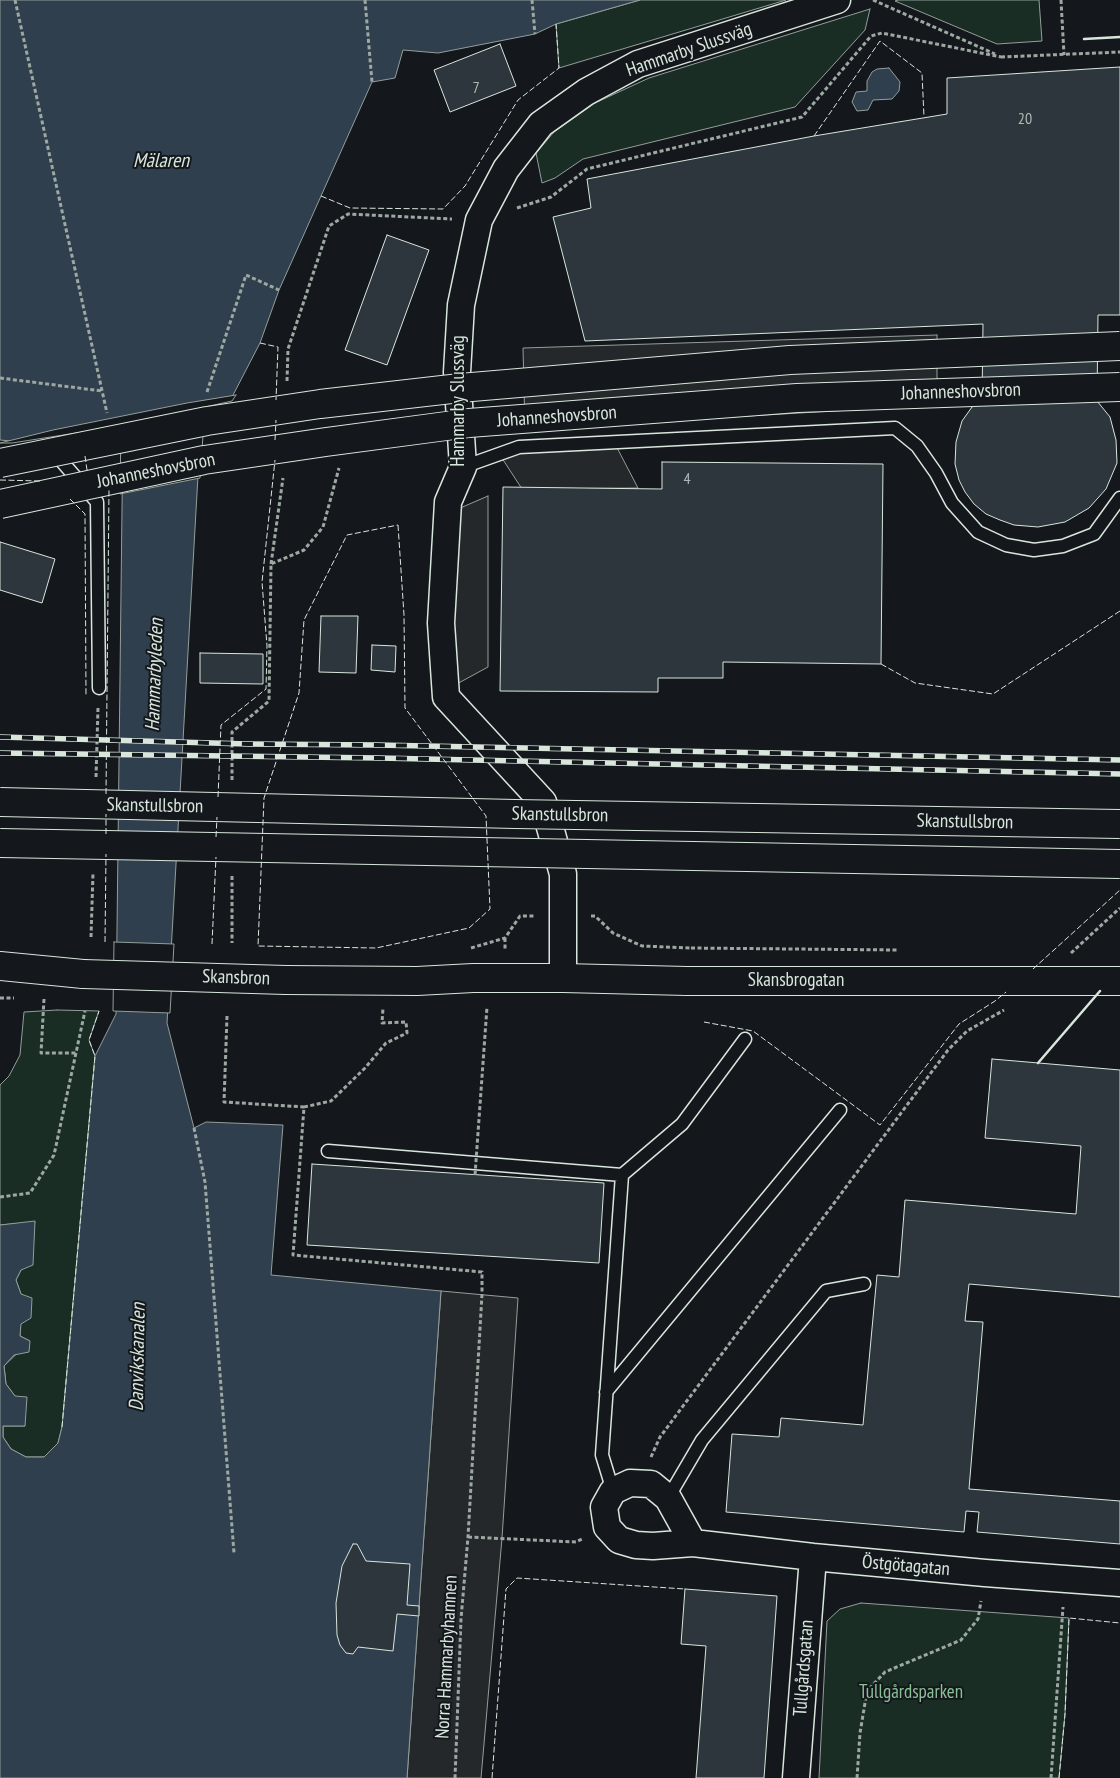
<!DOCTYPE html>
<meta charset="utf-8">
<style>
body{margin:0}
canvas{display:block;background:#14181c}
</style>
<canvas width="1120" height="1778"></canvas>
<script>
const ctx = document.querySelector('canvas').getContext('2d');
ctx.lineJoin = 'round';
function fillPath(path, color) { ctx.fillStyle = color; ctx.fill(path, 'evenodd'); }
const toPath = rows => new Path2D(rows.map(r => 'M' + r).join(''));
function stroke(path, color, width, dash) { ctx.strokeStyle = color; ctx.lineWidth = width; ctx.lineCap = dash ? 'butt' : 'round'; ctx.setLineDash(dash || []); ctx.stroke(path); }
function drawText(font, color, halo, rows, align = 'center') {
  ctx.font = font + ' "PT Sans Narrow",sans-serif'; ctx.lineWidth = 4; ctx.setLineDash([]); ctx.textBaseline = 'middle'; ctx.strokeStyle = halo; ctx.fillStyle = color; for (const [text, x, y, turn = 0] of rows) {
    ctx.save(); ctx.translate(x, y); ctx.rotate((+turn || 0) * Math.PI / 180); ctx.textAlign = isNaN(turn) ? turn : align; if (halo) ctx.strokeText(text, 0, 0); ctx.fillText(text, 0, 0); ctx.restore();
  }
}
const green = toPath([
 [640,0,786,0,559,68,556,24,640,0],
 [898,0,1039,0,1042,41,997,44,895,1,898,0],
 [870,9,865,30,795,107,583,159,555,178,542,183,536,153,554,132,595,103,649,78,870,9],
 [57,1010,99,1011,89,1040,95,1056,62,1427,58,1443,44,1457,26,1457,11,1449,3,1437,3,1426,25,1426,15,1396,6,1384,4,1366,30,1341,20,1336,21,1294,16,1280,21,1270,35,1222,0,1225,0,1085,9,1076,20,1055,24,1012,57,1010],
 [861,1603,1069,1618,1065,1714,1059,1778,819,1778,827,1621,840,1609,861,1603]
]);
fillPath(green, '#1a2d24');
stroke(green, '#939e99', 1);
const parking = toPath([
 [937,335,937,405,525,429,523,348,937,335],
 [613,440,638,488,522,489,498,452,613,440],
 [488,496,488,667,442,692,444,515,488,496],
 [441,1291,518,1298,502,1538,481,1778,407,1778,441,1291]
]);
fillPath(parking, '#24282b');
stroke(parking, '#939e99', 1);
const water = toPath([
 [0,0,640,0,556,24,535,34,438,53,403,50,395,78,372,82,279,290,260,343,231,399,202,405,167,1023,194,1128,206,1122,283,1125,271,1275,441,1291,407,1778,0,1778,0,1225,35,1221,33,1265,21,1270,16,1280,21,1294,32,1298,31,1318,21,1324,20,1336,30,1341,29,1352,14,1355,4,1366,6,1384,15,1396,27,1397,25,1426,3,1426,3,1437,11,1449,26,1457,44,1457,58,1443,62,1427,95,1056,116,1014,123,424,11,441,0,440,0,0],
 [889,68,900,82,899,91,892,99,873,100,868,110,857,111,852,102,856,92,867,91,867,81,872,72,877,69,889,68]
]);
fillPath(water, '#2f3f4d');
stroke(water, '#939e99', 1);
const pier = toPath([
 [236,395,232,401,205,407,200,478,120,494,121,426,12,443,0,443,53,430,187,403,236,395],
 [114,942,174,944,170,1013,113,1011,114,942]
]);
fillPath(pier, '#14181c');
stroke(pier, '#939e99', 1);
const building = toPath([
 [500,44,516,86,450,112,434,70,500,44],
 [1120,67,1120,315,1098,315,1097,401,1110,417,1116,440,1117,463,1106,489,1089,508,1065,522,1038,527,1014,525,1000,520,986,514,974,504,965,492,959,480,955,464,956,442,962,421,972,407,982,400,983,324,585,341,553,217,591,208,587,179,814,136,947,114,947,78,1120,67],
 [387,235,429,250,387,365,345,350,387,235],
 [662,462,883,464,881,664,723,662,723,678,658,678,658,692,500,691,503,487,662,489,662,462],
 [0,542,55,559,42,603,0,590,0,542],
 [321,616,358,616,356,673,319,672,321,616],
 [372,645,396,646,395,672,371,670,372,645],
 [200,653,263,654,263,684,200,683,200,653],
 [992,1059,1120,1070,1120,1297,969,1284,965,1321,983,1322,969,1489,1120,1501,1120,1544,977,1532,979,1512,966,1511,964,1532,726,1512,732,1434,779,1437,781,1418,863,1425,877,1275,899,1277,905,1200,1076,1214,1081,1146,985,1138,992,1059],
 [312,1164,604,1183,599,1263,307,1245,312,1164],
 [353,1544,357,1544,366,1561,410,1564,407,1605,419,1606,419,1616,397,1614,393,1651,358,1647,353,1654,346,1653,340,1645,337,1635,336,1603,342,1566,353,1544],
 [685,1589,777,1596,764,1778,696,1778,706,1646,681,1644,685,1589]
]);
fillPath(building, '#2c363c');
stroke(building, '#d8e6dc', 1);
const service = toPath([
 [50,457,58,457,97,502,99,688],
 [463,467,519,447,895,428,917,446,936,473,952,503,978,532,1006,545,1034,550,1063,546,1094,534,1120,498],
 [328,1151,622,1175,602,1455,613,1491],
 [622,1175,682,1124,745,1039],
 [606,1392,840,1110],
 [668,1498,702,1440,826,1291,864,1284]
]);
const minor = toPath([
 [563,978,563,874,543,802,446,697,441,623,448,502,463,467,457,372,461,305,479,220,506,169,541,124,586,92,638,64,837,0],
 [693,1543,668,1498,651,1484,630,1483,613,1491,604,1507,607,1527,619,1540,636,1545,653,1546,693,1543,813,1557,985,1573,1120,1583],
 [796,1778,813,1557]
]);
const tertiary = toPath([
 [0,966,83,974],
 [286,980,417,981,473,978,563,978,687,981]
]);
stroke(service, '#d8e6dc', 15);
stroke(minor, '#d8e6dc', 29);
stroke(tertiary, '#d8e6dc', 30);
stroke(toPath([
 [15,0,107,413],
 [365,0,372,82],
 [532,0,535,34],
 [873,0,995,54],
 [1061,0,1064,55],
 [1001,57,1120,52],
 [517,208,551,197,587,169,802,117,871,36,882,33,1001,57],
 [0,378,102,391],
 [287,381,288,349,329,226,348,214,452,219],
 [207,392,246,275,279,290],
 [271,564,283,478],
 [96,777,98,708],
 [232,780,232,732,269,701,271,564,304,550,323,527,339,468],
 [232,876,232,943],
 [591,916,595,916,613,933,642,946,691,948],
 [91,937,93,873],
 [505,938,505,951],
 [471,948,505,938,520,916,535,916],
 [1071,953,1120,908],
 [0,998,14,998],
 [44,999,41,1053,76,1053],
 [227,1016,224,1102,304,1107,293,1255,482,1272,482,1294,468,1537,461,1619,455,1778],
 [304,1107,331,1101,365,1068,386,1043,407,1033,406,1022,382,1023,383,1008],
 [194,1128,205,1182,234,1553],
 [0,1197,30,1193,54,1155,85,1011],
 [651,1457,660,1437,948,1050,967,1031,1004,1010],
 [468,1537,576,1542,584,1538],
 [857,1778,860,1733,867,1691,885,1672,961,1640,978,1619,981,1601],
 [1051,1778,1063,1607]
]), '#9da8a2', 3, [4, 2.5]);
stroke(service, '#14181c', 12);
stroke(minor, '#14181c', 26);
stroke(tertiary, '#14181c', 28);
const rail = toPath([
 [0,737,248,744,377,745,1120,760],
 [0,753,379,758,1120,774]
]);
stroke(rail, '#d8e6dc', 5.5);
stroke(rail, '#14181c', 4, [11]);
const tertiaryBridge = toPath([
 [83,974,286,980],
 [687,981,1120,981]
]);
const secondaryBridge = toPath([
 [0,802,515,814,1120,824],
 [0,843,1120,864]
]);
const trunkBridge = toPath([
 [0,463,207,421,320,404,460,388,790,360,1120,346],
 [0,504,204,460,326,442,469,423,797,398,1120,387]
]);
stroke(tertiaryBridge, '#d8e6dc', 30, []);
stroke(secondaryBridge, '#d8e6dc', 30, []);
stroke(trunkBridge, '#d8e6dc', 30, []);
stroke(toPath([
 [691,948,898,950],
 [475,1175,487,1007]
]), '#9da8a2', 3, [4, 2.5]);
stroke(tertiaryBridge, '#14181c', 28);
stroke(secondaryBridge, '#14181c', 28);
stroke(trunkBridge, '#14181c', 28);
stroke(toPath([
 [814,136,880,41,922,73,924,117],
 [321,196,350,208,443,209,465,186,518,100,559,68,556,24],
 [260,343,278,347,276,400],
 [275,440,276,420],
 [85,456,87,470,89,471],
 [0,480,40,481],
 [70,499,85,514,86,695],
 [398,525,404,615,405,708,486,816,490,909,469,928,376,948,258,946,264,798,299,693,304,620,347,535,398,525],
 [881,664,915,683,993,694,1120,611],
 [106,794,109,489],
 [218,797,221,725,266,689,267,646,262,582,275,460],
 [106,834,106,814],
 [216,837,217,817],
 [105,942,106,854],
 [212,944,216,857],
 [1033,969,1120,890],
 [704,1022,753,1031,880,1125,959,1024,995,1001,1006,992],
 [62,1427,95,1056,89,1040,99,1011],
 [492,1778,506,1589,517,1578,685,1589],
 [1059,1778,1065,1714,1069,1618,1120,1623]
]), '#d8e6dc', 1, [6, 2.5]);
stroke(toPath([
 [1084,39,1120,37],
 [1038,1063,1100,991]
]), '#d8e6dc', 2.5);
drawText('16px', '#adbab4', null, [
 ["7",476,88],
 ["20",1025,119],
 ["4",687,479]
]);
drawText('19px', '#d8e6dc', '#14181c', [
 ["Hammarby Slussväg",689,50,-19],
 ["Johanneshovsbron",961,392,-2],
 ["Hammarby Slussväg",459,401,-90],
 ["Johanneshovsbron",557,417,-4],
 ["Johanneshovsbron",156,471,-11],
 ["Skanstullsbron",155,806,1],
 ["Skanstullsbron",560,815,1],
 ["Skanstullsbron",965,822,1],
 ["Skansbron",236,978,2],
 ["Skansbrogatan",796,981],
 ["Östgötagatan",906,1566,5],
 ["Norra Hammarbyhamnen",447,1657,-87],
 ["Tullgårdsgatan",804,1668,-86]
]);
drawText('19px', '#8ac095', '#14181c', [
 ["Tullgårdsparken",911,1693]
]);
drawText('italic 20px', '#d8e6dc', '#14181c', [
 ["Mälaren",161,161],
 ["Hammarbyleden",155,675,-88],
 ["Danvikskanalen",138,1357,-89]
]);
</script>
